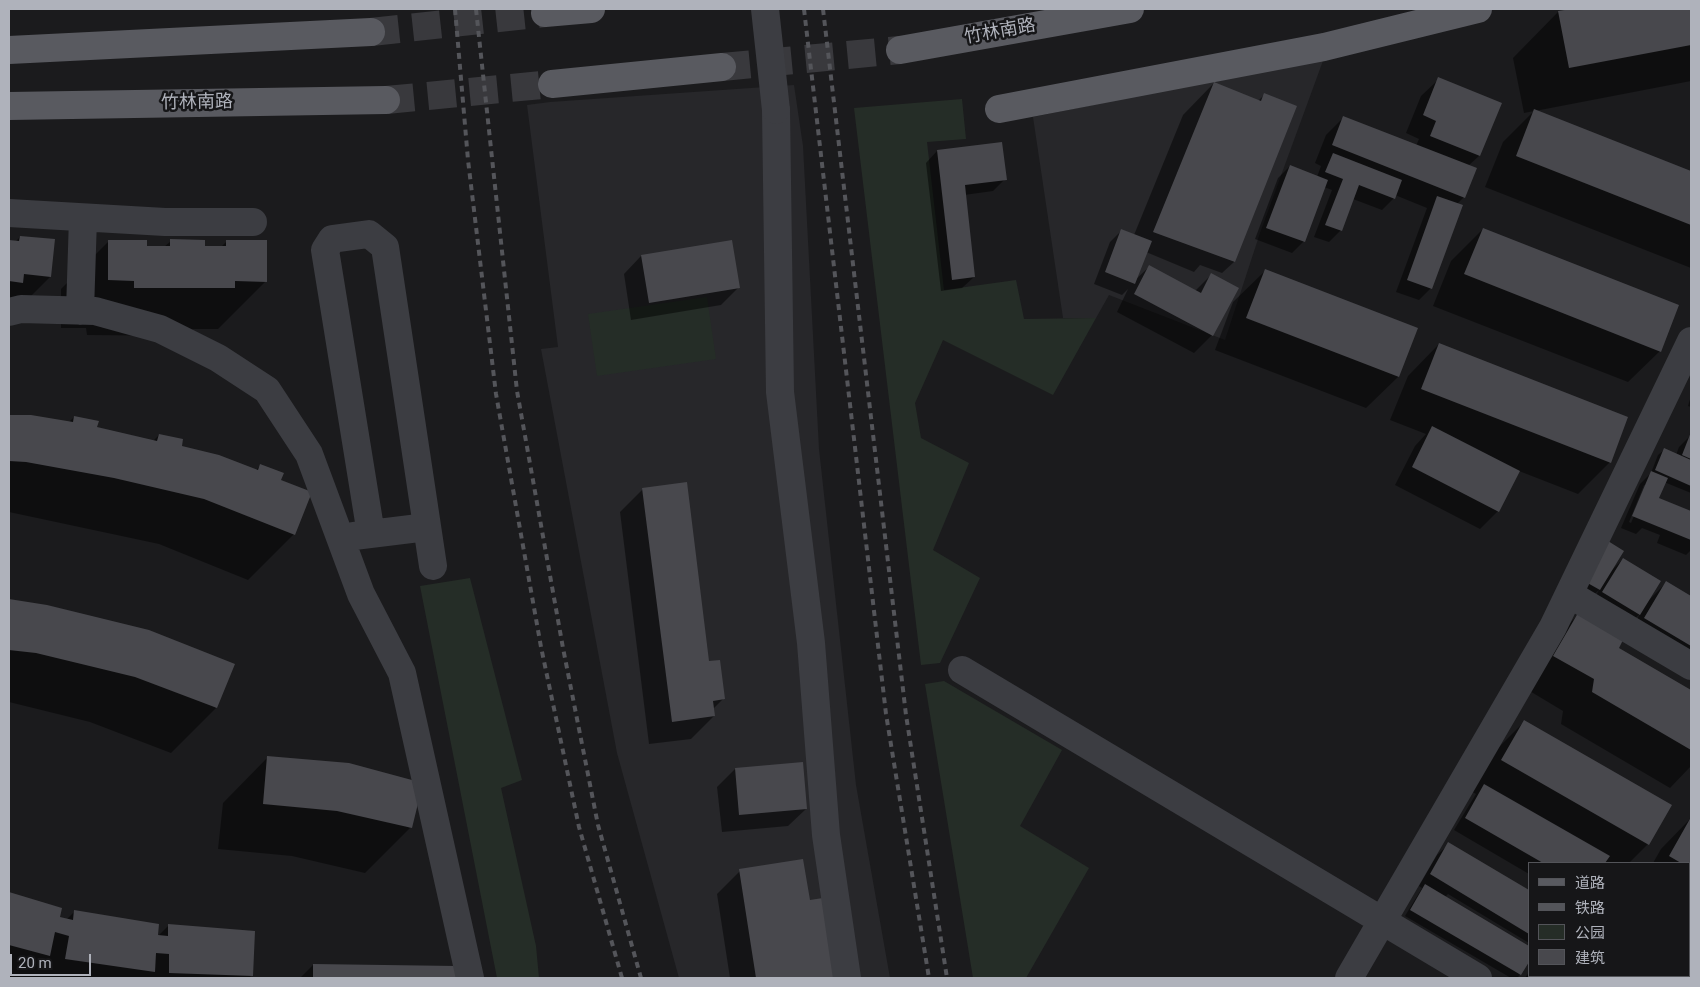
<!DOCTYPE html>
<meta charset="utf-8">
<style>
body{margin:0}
#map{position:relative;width:1700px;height:987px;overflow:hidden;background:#1b1b1d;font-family:Roboto,"Noto Sans SC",sans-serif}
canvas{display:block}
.frame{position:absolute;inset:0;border:10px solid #afb2bb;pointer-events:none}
.legend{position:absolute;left:1528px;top:862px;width:162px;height:115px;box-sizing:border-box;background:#161618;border:1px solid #535459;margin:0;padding:6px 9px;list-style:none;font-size:15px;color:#afb2bb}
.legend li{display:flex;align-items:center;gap:10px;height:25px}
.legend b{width:25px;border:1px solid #535459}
.scale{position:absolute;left:10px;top:954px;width:81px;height:22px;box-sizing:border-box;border:2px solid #afb2bb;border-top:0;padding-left:6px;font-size:15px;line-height:18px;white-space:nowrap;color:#afb2bb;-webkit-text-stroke:4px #161618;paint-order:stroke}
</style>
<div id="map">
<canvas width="1700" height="987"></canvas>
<div class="frame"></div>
<ul class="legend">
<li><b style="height:6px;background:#595a60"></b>道路</li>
<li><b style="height:6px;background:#54555a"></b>铁路</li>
<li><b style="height:14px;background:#252d27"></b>公园</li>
<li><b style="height:14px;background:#48484d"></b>建筑</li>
</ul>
<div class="scale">20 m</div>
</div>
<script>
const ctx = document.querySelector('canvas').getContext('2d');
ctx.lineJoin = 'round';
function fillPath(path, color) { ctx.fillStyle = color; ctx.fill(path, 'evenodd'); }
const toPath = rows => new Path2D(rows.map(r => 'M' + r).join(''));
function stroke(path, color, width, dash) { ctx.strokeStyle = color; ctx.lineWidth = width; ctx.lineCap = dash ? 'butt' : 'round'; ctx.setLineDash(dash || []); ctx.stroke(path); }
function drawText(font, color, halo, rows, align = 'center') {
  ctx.font = font + ' Roboto,"Noto Sans SC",sans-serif'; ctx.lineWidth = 5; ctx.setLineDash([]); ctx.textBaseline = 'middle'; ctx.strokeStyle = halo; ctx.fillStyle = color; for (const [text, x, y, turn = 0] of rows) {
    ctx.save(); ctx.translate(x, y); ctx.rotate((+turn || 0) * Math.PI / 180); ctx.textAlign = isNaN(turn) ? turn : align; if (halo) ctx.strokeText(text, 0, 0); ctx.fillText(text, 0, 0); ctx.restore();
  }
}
fillPath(toPath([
 [1324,58,1260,233,1225,340,1109,295,1096,318,1063,318,1033,117],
 [794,85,803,146,819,449,856,785,890,978,679,978,617,753,541,349,558,347,527,105,550,102]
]), '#27272a');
fillPath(toPath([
 [962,99,966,139,927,142,944,290,1016,280,1024,319,1096,318,1053,395,943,340,915,403,921,438,969,463,933,550,980,578,940,663,921,665,854,108],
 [707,297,716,359,597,376,588,314],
 [470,578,522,780,501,788,536,946,539,978,497,978,420,586],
 [944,681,1062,750,1020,826,1089,868,1026,978,973,978,925,684]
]), '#252d27');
fillPath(toPath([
 [1577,9,1691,9,1691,81,1535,111,1691,172,1691,268,1485,187,1503,142,1534,111,1524,113,1513,58,1558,12],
 [1439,79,1479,156,1468,166,1464,197,1457,204,1431,288,1419,300,1396,292,1427,208,1395,195,1394,198,1382,210,1353,199,1341,230,1329,242,1314,237,1332,190,1324,187,1303,242,1292,253,1255,239,1278,178,1290,166,1317,177,1321,166,1315,163,1326,135,1344,117,1416,146,1419,139,1406,133,1421,96],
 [1214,83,1258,101,1264,95,1234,262,1222,273,1200,265,1194,272,1146,252,1135,280,1149,267,1195,291,1211,275,1212,335,1194,353,1117,312,1128,289,1122,295,1094,284,1110,242,1122,230,1134,235,1183,115],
 [937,151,1005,179,993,191,964,195,974,277,962,288,941,291,926,163],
 [1483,229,1660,351,1628,382,1433,306,1451,261],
 [20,237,50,277,9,318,9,242,15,242],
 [109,241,146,247,164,247,171,241,204,248,220,248,227,241,266,281,218,329,193,329,186,336,87,335,86,328,61,328,61,289],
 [641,256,738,288,721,305,631,320,624,274],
 [1265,271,1416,329,1398,377,1366,408,1215,350,1233,302],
 [1439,344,1610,462,1578,494,1519,471,1498,511,1480,529,1395,485,1415,446,1426,434,1390,420,1408,376],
 [1691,396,1691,407,1688,406],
 [9,416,31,416,68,423,74,417,96,428,153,441,159,435,180,447,255,471,261,465,280,480,310,493,294,534,248,580,159,544,9,512],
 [1691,435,1691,493,1664,482,1658,498,1691,512,1691,550,1686,555,1657,543,1660,535,1642,528,1636,534,1621,528,1640,484,1651,473,1658,455,1664,450,1676,455,1679,447],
 [1644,485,1647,485,1631,523,1629,522],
 [643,489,708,663,723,699,713,709,714,716,691,739,649,744,620,512],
 [1623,559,1648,601,1666,583,1691,598,1691,674,1627,636,1640,614,1627,626,1591,604,1599,590,1587,601,1573,593,1612,570],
 [9,600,47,606,216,708,171,753,90,722,9,702],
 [1578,615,1617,648,1691,691,1691,766,1670,788,1561,724,1563,711,1523,687,1547,646],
 [1525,721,1648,844,1629,863,1529,863,1529,874,1454,830,1476,794,1471,791,1493,753],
 [268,757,410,828,365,873,292,856,218,849,223,803],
 [735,769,806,809,788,826,722,832,717,787],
 [1691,818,1691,959,1689,961,1689,863,1653,863,1661,849],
 [1449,844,1529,891,1529,943,1448,894,1445,897,1520,975,1517,978,1511,978,1405,916,1422,888,1419,886,1437,855],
 [740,871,809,901,834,978,730,978,717,894],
 [9,894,61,908,59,918,66,920,75,911,158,936,169,925,252,975,249,978,9,978],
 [313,965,455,967,455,978,300,978],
 [1529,972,1529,976,1566,976,1571,978,1525,978],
 [1596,976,1670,976,1675,978,1600,978]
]), '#0007');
fillPath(toPath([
 [1571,9,1691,9,1691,45,1569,68,1558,11],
 [1438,77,1502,103,1480,156,1430,136,1436,121,1423,115],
 [1214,82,1261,101,1264,93,1297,106,1235,262,1153,232],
 [1534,109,1691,171,1691,225,1516,156],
 [1343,116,1477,168,1465,198,1332,145],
 [1002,142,1007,180,965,185,975,277,952,280,937,150],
 [1333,153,1402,180,1395,199,1359,185,1342,231,1325,225,1343,179,1325,172],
 [1290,165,1328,180,1305,242,1266,228],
 [1437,196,1463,205,1432,289,1407,280],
 [1483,228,1679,305,1661,352,1464,274],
 [1121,229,1152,241,1135,284,1105,272],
 [20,236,55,239,51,277,24,274,23,283,9,281,9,240,19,241],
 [170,239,205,240,205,246,226,246,226,240,267,240,267,282,235,281,235,288,134,288,134,281,108,280,108,240,147,240,147,246,170,246],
 [732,240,740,288,649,303,641,255],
 [1149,265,1201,293,1211,273,1239,288,1213,336,1134,294],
 [1265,269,1418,328,1399,377,1246,318],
 [1439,343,1628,417,1611,463,1421,389],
 [9,415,31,415,73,422,74,416,99,421,97,427,157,441,159,434,183,439,182,446,219,455,258,470,260,464,284,473,281,480,312,492,295,535,204,499,114,478,26,462,9,461],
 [1432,426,1520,471,1499,512,1412,467],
 [1691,432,1691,459,1682,455],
 [1664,448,1691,460,1691,486,1655,470],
 [1651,471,1668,478,1659,498,1691,511,1691,540,1632,516],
 [687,482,709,661,720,660,725,699,713,701,715,716,672,722,642,488],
 [1608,541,1624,551,1600,590,1584,581],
 [1623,558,1661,581,1640,615,1602,592],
 [1666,581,1691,596,1691,646,1644,618],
 [9,599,47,605,149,630,235,664,217,708,135,677,36,653,9,650],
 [1578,613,1623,640,1619,648,1691,690,1691,750,1592,692,1594,679,1553,656],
 [1524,720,1672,805,1649,845,1501,760],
 [267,756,349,763,423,783,412,828,337,811,263,804],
 [803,762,807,809,739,815,735,768],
 [1484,784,1610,856,1605,863,1543,863,1465,818],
 [1691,817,1691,869,1689,868,1689,863,1681,863,1669,856],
 [1448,842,1529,890,1529,934,1430,874],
 [803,859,810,900,823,898,835,978,756,978,739,869],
 [1425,884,1529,946,1529,962,1521,975,1410,910],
 [9,892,62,908,60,917,73,920,74,910,159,924,158,935,168,936,168,924,255,931,253,976,169,973,169,954,156,953,155,972,65,959,69,936,55,932,50,956,9,945],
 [1689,903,1691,905,1691,946,1689,945],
 [313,964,457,966,457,978,313,978],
 [1530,976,1569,976,1573,978,1528,978],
 [1611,976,1673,976,1677,978,1615,978]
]), '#48484d');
stroke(toPath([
 [371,32,545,13],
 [722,67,900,50],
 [386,100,552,84]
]), '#39393d', 28, [28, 14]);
stroke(toPath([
 [776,110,780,392,811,643,826,835,847,978],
 [9,213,165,222,253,222],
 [80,311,83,218],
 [9,312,21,309,95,311,160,329,218,358,267,390,309,454,361,594,402,673,470,978],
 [371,534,325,250,332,239,369,234,385,247,433,566],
 [354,536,427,527],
 [1569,594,1691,666],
 [962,670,1478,978],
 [1349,978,1553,627,1691,341]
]), '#3c3d42', 28);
stroke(toPath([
 [545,13,591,9],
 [9,50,371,32],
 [900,50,1130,9],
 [552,84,722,67],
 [9,106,386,100],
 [999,109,1324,47,1478,9]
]), '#595a60', 28);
stroke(toPath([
 [455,9,468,160,496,394,541,647,579,827,622,978],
 [476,9,517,391,563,648,598,825,641,978],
 [804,9,886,714,929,978],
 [823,9,906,715,947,978]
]), '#54555a', 4, [6, 5]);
stroke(toPath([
 [765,9,776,110]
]), '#3c3d42', 28);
drawText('18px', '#afb2bb', '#161618', [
 ["竹林南路",1000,32,-10],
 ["竹林南路",197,103,-1]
]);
</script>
